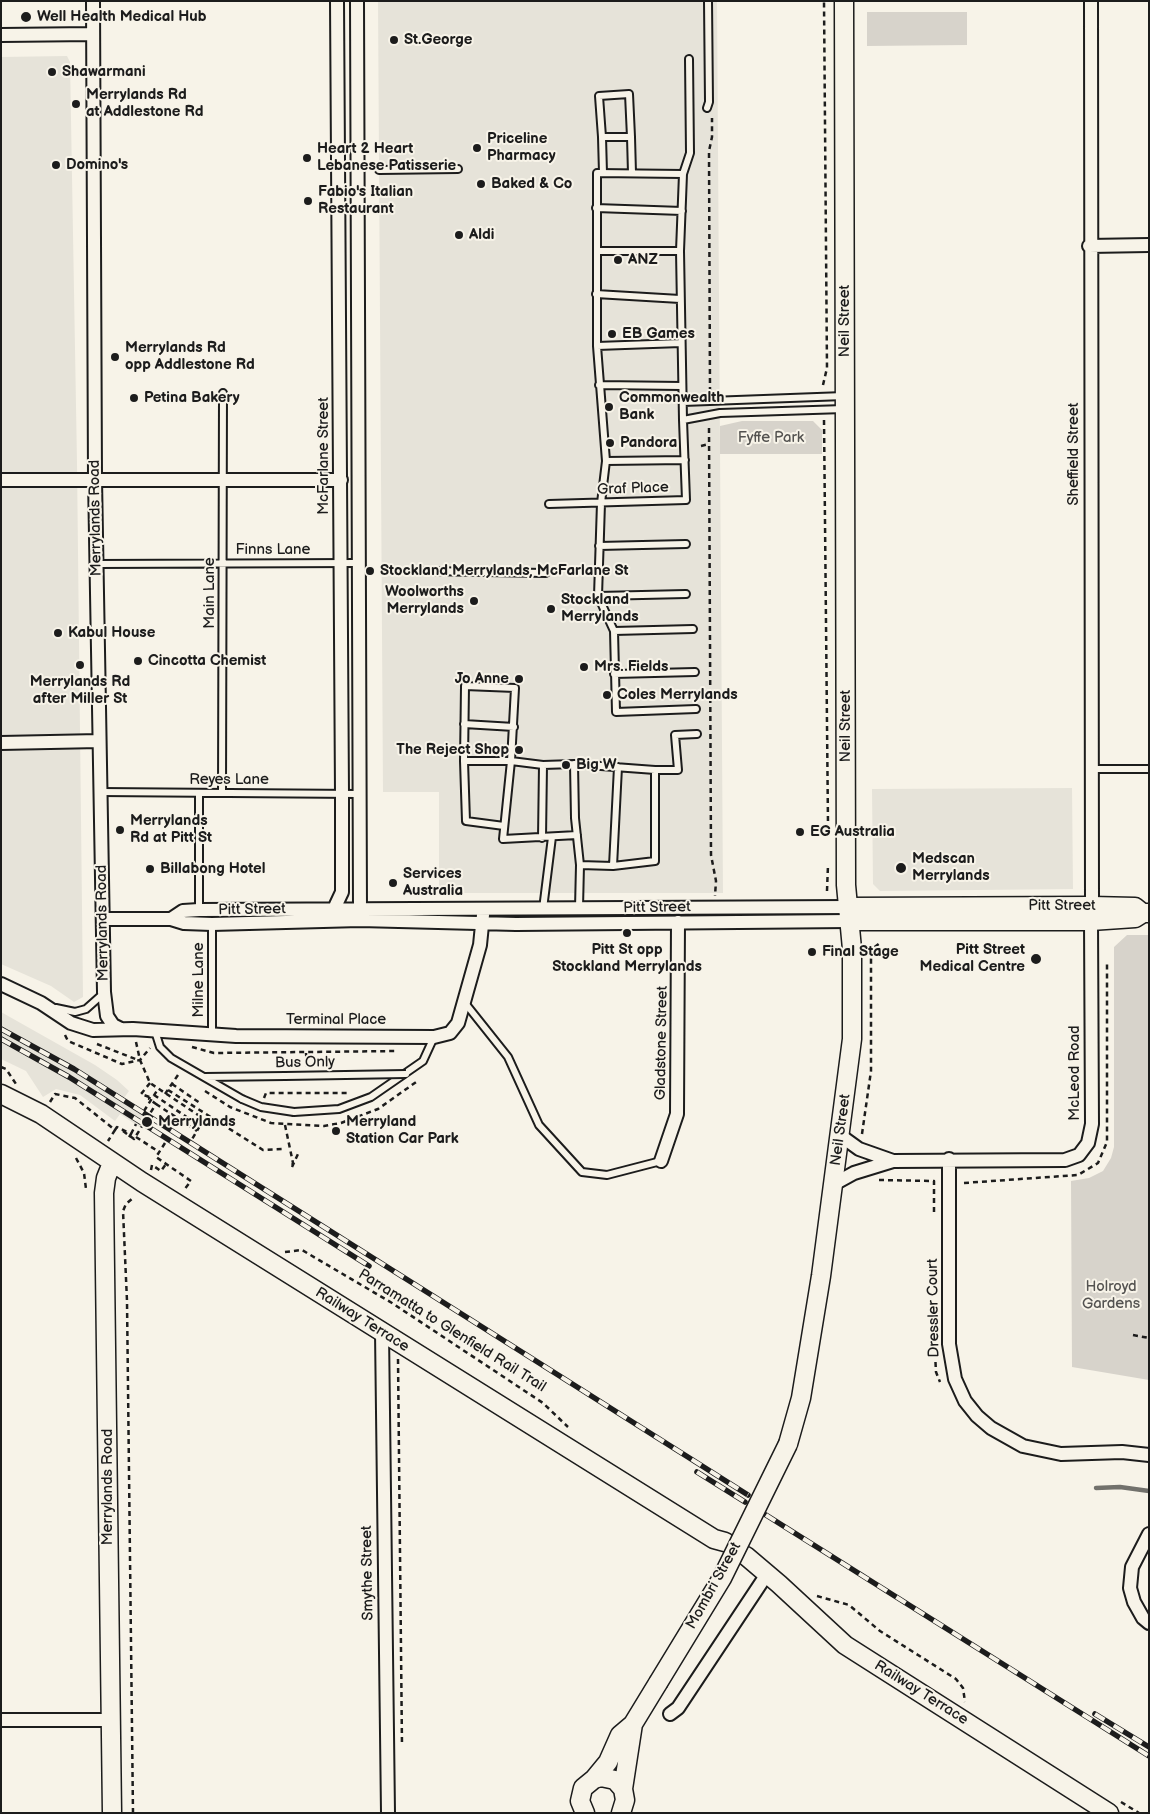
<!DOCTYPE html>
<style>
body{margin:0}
#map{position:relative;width:1150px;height:1814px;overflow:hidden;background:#f7f3e8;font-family:"Balsamiq Sans",sans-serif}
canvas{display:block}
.frame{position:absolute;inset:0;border:2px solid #1c1c1c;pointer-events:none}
</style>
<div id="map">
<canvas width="1150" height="1814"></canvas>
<div class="frame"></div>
</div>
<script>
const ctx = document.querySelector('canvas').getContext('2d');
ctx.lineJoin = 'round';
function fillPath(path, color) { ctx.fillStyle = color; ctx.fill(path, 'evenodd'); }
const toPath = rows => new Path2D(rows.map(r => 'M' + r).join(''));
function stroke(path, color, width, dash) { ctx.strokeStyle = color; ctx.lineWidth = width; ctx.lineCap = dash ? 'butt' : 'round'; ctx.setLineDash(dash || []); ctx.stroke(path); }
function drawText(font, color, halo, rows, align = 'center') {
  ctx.font = font + ' "Balsamiq Sans",sans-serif'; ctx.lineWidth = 4; ctx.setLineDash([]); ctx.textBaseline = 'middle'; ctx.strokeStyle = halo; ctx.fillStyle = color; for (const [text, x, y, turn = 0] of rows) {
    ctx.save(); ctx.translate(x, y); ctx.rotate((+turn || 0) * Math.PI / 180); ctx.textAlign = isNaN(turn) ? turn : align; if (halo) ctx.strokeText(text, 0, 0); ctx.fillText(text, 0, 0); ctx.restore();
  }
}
fillPath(toPath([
 [378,1,717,1,723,893,439,893,439,792,383,792],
 [67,56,70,62,77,463,83,997,74,1002,51,986,1,964,1,57],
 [1072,788,1073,889,880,891,873,884,872,789],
 [1,1012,95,1065,117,1080,129,1091,124,1098,150,1114,141,1128,120,1114,115,1121,80,1095,56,1089,43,1097,26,1071,1,1059]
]), '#e6e3d9');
fillPath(toPath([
 [867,12,967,12,967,45,867,46],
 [742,421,813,421,822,430,822,454,720,454,720,426],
 [1127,935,1149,935,1149,1380,1072,1367,1071,1181,1089,1178,1103,1171,1111,1158,1114,1147,1114,947]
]), '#d7d3cb');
stroke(toPath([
 [1096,1488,1120,1487,1149,1491]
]), '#72716c', 4.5);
const lane = toPath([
 [707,108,709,102,708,1],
 [602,137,603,173],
 [631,137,602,137,599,96,629,94,631,137,632,173],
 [379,170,458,169],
 [683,174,690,153,689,59],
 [596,208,682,211],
 [598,251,680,251],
 [596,294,680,299],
 [597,346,681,343],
 [599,385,682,386],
 [683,402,844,396],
 [683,420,680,251,683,174,597,173,597,346,606,461,601,503,598,596,614,631,616,712,696,709],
 [606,461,685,460],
 [549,504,686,500,683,420,720,413,844,409],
 [599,546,686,544],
 [97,564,358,563],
 [425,571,546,573],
 [598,596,686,594],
 [614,631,693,629],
 [614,674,695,672],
 [465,686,515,688,511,761,464,761,465,686],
 [464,724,514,727],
 [464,761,466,821,504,826],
 [574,764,655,770],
 [1091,769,1149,769],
 [100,792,358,794],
 [222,793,223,393],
 [577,835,503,839,511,761,543,765,574,764,575,818,580,865,613,866,655,861,655,770,678,770,675,735,697,734],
 [542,838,543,765],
 [613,866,618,767],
 [579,908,580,865],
 [543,909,552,837],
 [199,910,199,793],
 [465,1003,508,1057,539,1125,582,1172,607,1175,661,1161],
 [56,1008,75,1012,86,1009,104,993],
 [155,1031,160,1047,171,1058,242,1099],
 [212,1035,212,924],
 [205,1077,285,1076],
 [294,1112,339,1109,371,1097,423,1061,434,1037]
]);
const street = toPath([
 [93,1,95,479,104,992,107,1016,113,1025,121,1029],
 [357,1,360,908],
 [1091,1,1092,906],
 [1,35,93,34],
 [1089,246,1149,245],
 [1,480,341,480],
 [1,743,99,741],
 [334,909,342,892,342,794,337,1],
 [104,919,171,919,184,923,212,924,360,920,516,924,850,921],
 [171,919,183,911,199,910,849,907],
 [1,984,41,1003,71,1023,93,1030,133,1029,236,1036,434,1037,450,1033,458,1023,480,945,483,915],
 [841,1136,859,1149,893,1161],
 [949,1159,949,1344,955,1379,965,1401,977,1416,991,1428,1023,1446,1061,1454,1122,1452,1149,1455],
 [661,1161,677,1114,678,922],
 [834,1184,854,1173,893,1161,1065,1160,1079,1155,1088,1143,1092,1124,1091,921],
 [382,1332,388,1813],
 [1149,1534,1132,1567,1130,1588,1134,1602,1143,1618,1149,1623],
 [670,1714,678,1708,767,1574],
 [1,1720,110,1720]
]);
const secondary = toPath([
 [849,907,1092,906,1135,907,1140,911],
 [850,921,1091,921,1135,918,1143,913,1149,913],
 [1,1094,41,1114,142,1182,714,1539,725,1542],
 [788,1444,801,1398,821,1276,852,1039,852,949,846,885,844,1],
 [746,1556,779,1584,845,1645,1109,1813],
 [594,1779,608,1762,620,1735,633,1724,658,1683],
 [623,1789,633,1724],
 [112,1813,104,1193,106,1178,112,1163],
 [585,1813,580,1801,583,1788,594,1779,601,1777,615,1780,623,1789,625,1800,621,1813]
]);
stroke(lane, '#1c1c1c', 10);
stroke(street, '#1c1c1c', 16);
stroke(secondary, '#1c1c1c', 21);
stroke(toPath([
 [823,385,827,368,824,1],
 [710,392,709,151,712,137,712,118],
 [824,420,828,825],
 [709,428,711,855,716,881,715,896],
 [701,446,709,444],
 [827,891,828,865],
 [65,1035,68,1041,122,1064,140,1060,150,1048],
 [136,1042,140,1060,150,1083,204,1119,191,1141],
 [97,1044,138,1060],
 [192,1047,214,1053,398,1051],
 [306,1053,307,1067],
 [1,1067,6,1069,16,1084],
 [150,1083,141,1094,152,1098],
 [172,1084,200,1103],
 [168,1090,263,1150,282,1149],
 [205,1091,230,1107,271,1123,324,1126,341,1123,378,1109,419,1080],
 [165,1094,178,1075],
 [154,1095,200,1126],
 [264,1098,266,1093,350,1093],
 [50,1102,55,1094,75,1098,115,1130,108,1141],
 [156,1104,197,1131],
 [144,1111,158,1089],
 [285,1125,293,1163,291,1168],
 [115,1130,117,1127,131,1134,128,1139],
 [131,1134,136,1124],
 [862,1134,871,1071,871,959,872,949,880,943],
 [136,1137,159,1152],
 [165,1143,156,1157,191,1181,184,1190],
 [76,1158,84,1173,86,1189],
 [292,1167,298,1154],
 [151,1170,152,1165,161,1171,166,1164],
 [879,1180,934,1181,934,1213],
 [964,1183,1078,1175,1098,1163,1107,1142,1107,964],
 [285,1252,302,1250,392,1303,543,1403,568,1427],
 [1133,1335,1149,1338],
 [935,1353,936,1372,940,1382],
 [398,1359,402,1746],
 [817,1596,849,1605,880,1631,956,1679,963,1688,965,1702],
 [1121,1802,1139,1813],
 [133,1813,127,1301,123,1211,126,1204,133,1198]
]), '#1c1c1c', 2.5, [5, 4]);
stroke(lane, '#f7f3e8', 6);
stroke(street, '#f7f3e8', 12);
stroke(secondary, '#f7f3e8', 18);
const rail = toPath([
 [1,1029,74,1069,748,1495],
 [1,1039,69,1077,369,1266],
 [697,1472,745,1502],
 [766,1515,1149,1756],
 [1095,1714,1149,1747]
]);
stroke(rail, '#1c1c1c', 5.5);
stroke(rail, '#f7f3e8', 4, [11]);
const laneBridge = toPath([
 [285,1076,406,1074],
 [242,1099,261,1107,294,1112]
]);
const secondaryBridge = toPath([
 [658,1683,722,1578,788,1444]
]);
stroke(laneBridge, '#1c1c1c', 10, []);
stroke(secondaryBridge, '#1c1c1c', 21, []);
stroke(toPath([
 [123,1131,134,1139,156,1104,149,1099,150,1097]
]), '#1c1c1c', 2.5, [5, 4]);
stroke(laneBridge, '#f7f3e8', 6);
stroke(secondaryBridge, '#f7f3e8', 18);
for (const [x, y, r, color] of [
 [26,17,6,"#1c1c1c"],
 [394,40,5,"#1c1c1c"],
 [52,72,5,"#1c1c1c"],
 [76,104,5,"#1c1c1c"],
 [477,148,5,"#1c1c1c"],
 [307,158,5,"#1c1c1c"],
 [56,165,5,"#1c1c1c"],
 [481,184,5,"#1c1c1c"],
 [308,201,5,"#1c1c1c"],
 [459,235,5,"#1c1c1c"],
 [618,260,5,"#1c1c1c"],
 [612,334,5,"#1c1c1c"],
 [115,357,5,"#1c1c1c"],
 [134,398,5,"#1c1c1c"],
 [609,407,5,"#1c1c1c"],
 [610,443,5,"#1c1c1c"],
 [370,571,5,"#1c1c1c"],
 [474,601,5,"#1c1c1c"],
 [551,609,5,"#1c1c1c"],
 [58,633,5,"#1c1c1c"],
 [138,661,5,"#1c1c1c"],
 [80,665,5,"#1c1c1c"],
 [584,667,5,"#1c1c1c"],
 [519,679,5,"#1c1c1c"],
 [607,695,5,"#1c1c1c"],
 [519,750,5,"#1c1c1c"],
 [566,765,5,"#1c1c1c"],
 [120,830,5,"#1c1c1c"],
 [800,832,5,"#1c1c1c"],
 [901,868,6,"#1c1c1c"],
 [150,869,5,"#1c1c1c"],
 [393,883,5,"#1c1c1c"],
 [627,933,5,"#1c1c1c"],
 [812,952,5,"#1c1c1c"],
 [1036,959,6,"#1c1c1c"],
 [147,1122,6,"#1c1c1c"],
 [336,1131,5,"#1c1c1c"]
]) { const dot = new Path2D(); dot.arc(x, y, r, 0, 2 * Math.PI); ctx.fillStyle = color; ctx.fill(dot); stroke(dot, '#f7f3e8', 2); }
drawText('bold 15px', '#1c1c1c', '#f7f3e8', [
 ["Well Health Medical Hub",37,17],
 ["St.George",404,40],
 ["Shawarmani",62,72],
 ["Merrylands Rd",86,95],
 ["at Addlestone Rd",86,112],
 ["Priceline",487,139],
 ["Pharmacy",487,156],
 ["Heart 2 Heart",317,149],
 ["Lebanese Patisserie",317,166],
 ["Domino's",66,165],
 ["Baked & Co",491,184],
 ["Fabio's Italian",318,192],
 ["Restaurant",318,209],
 ["Aldi",469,235],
 ["ANZ",628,260],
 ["EB Games",622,334],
 ["Merrylands Rd",125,348],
 ["opp Addlestone Rd",125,365],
 ["Petina Bakery",144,398],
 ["Commonwealth",619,398],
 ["Bank",619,415],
 ["Pandora",620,443],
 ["Stockland Merrylands, McFarlane St",380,571],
 ["Woolworths",464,592,"right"],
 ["Merrylands",464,609,"right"],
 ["Stockland",561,600],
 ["Merrylands",561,617],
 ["Kabul House",68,633],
 ["Cincotta Chemist",148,661],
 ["Mrs. Fields",594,667],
 ["Jo Anne",509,679,"right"],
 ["Merrylands Rd",80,682,"center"],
 ["after Miller St",80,699,"center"],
 ["Coles Merrylands",617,695],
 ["The Reject Shop",509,750,"right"],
 ["Big W",576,765],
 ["Merrylands",130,821],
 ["Rd at Pitt St",130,838],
 ["EG Australia",810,832],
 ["Medscan",912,859],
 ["Merrylands",912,876],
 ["Billabong Hotel",160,869],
 ["Services",403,874],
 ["Australia",403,891],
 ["Pitt St opp",627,950,"center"],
 ["Stockland Merrylands",627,967,"center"],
 ["Pitt Street",1025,950,"right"],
 ["Medical Centre",1025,967,"right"],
 ["Final Stage",822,952],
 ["Merrylands",158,1122],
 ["Merryland",346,1122],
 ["Station Car Park",346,1139]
], 'left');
drawText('15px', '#1c1c1c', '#f7f3e8', [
 ["Neil Street",845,321,-90],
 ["Sheffield Street",1074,454,-90],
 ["McFarlane Street",324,456,-90],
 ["Graf Place",633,489,-2],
 ["Merrylands Road",96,518,-91],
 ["Finns Lane",273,550],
 ["Main Lane",210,593,-90],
 ["Neil Street",846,726,-90],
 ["Reyes Lane",229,780],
 ["Pitt Street",1062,906],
 ["Pitt Street",657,908,-1],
 ["Pitt Street",252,910,-1],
 ["Merrylands Road",103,923,-91],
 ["Milne Lane",199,980,-90],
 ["Terminal Place",336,1020],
 ["Gladstone Street",662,1043,-89],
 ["Bus Only",305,1063,-1],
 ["McLeod Road",1075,1073,-90],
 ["Neil Street",841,1130,-82],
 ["Dressler Court",934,1308,-91],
 ["Railway Terrace",362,1320,32],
 ["Parramatta to Glenfield Rail Trail",452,1331,32],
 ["Merrylands Road",108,1487,-90],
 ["Smythe Street",368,1573,-91],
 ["Mombri Street",714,1586,-61],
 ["Railway Terrace",921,1693,32]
]);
drawText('15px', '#545351', '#f7f3e8', [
 ["Fyffe Park",771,438],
 ["Holroyd",1111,1287],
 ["Gardens",1111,1304]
]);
</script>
